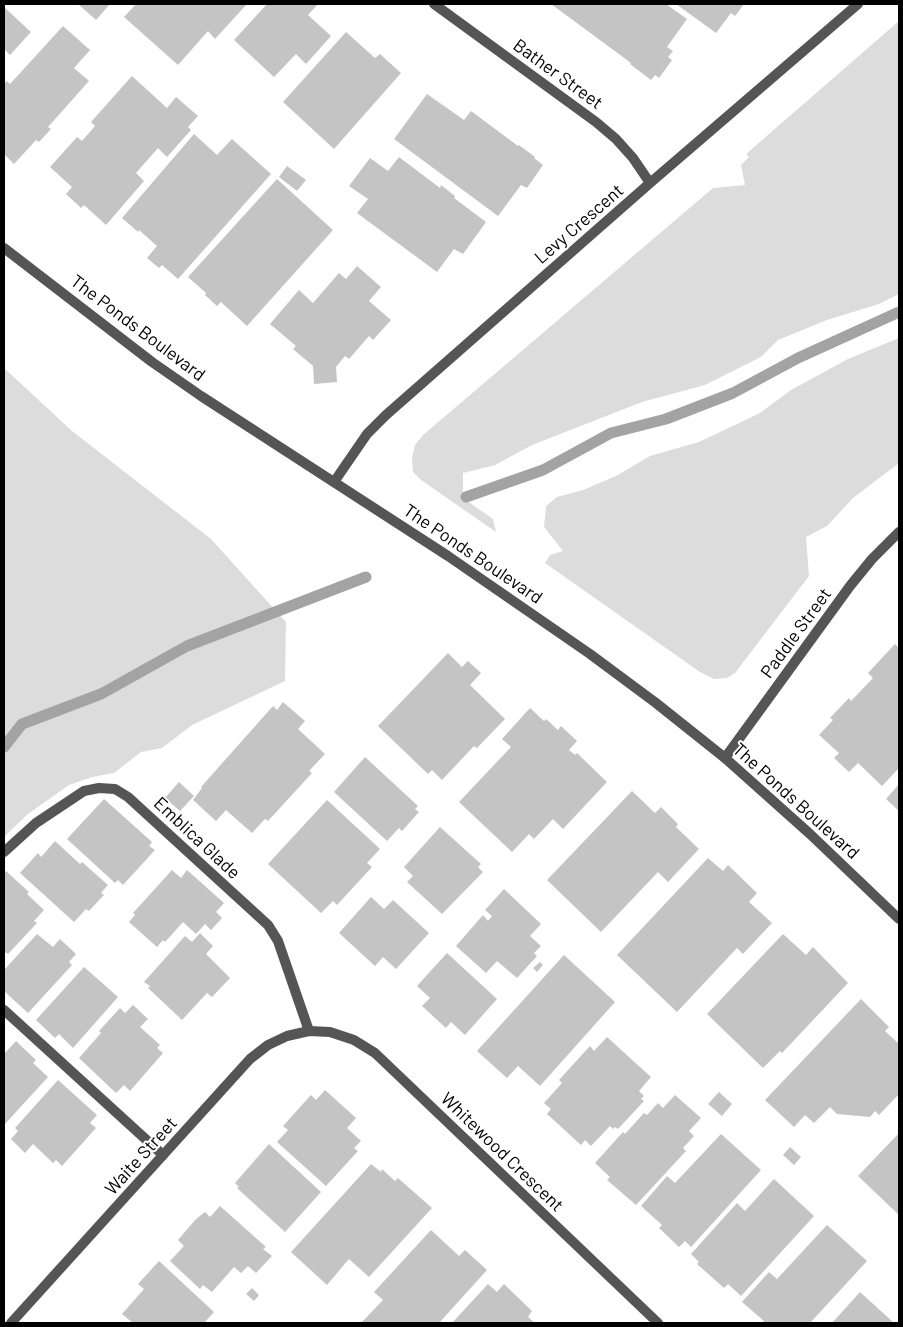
<!DOCTYPE html>
<style>
body{margin:0}
#map{position:relative;width:903px;height:1327px;overflow:hidden;background:#fff;font-family:Barlow,sans-serif}
canvas{display:block}
.frame{position:absolute;inset:0;border:5px solid #000;pointer-events:none}
</style>
<div id="map">
<canvas width="903" height="1327"></canvas>
<div class="frame"></div>
</div>
<script>
const ctx = document.querySelector('canvas').getContext('2d');
ctx.lineJoin = 'round';
function fillPath(path, color) { ctx.fillStyle = color; ctx.fill(path, 'evenodd'); }
const toPath = rows => new Path2D(rows.map(r => 'M' + r).join(''));
function stroke(path, color, width, dash) { ctx.strokeStyle = color; ctx.lineWidth = width; ctx.lineCap = dash ? 'butt' : 'round'; ctx.setLineDash(dash || []); ctx.stroke(path); }
function drawText(font, color, halo, rows, align = 'center') {
  ctx.font = font + ' Barlow,sans-serif'; ctx.lineWidth = 4; ctx.setLineDash([]); ctx.textBaseline = 'middle'; ctx.strokeStyle = halo; ctx.fillStyle = color; for (const [text, x, y, turn = 0] of rows) {
    ctx.save(); ctx.translate(x, y); ctx.rotate((+turn || 0) * Math.PI / 180); ctx.textAlign = isNaN(turn) ? turn : align; if (halo) ctx.strokeText(text, 0, 0); ctx.fillText(text, 0, 0); ctx.restore();
  }
}
fillPath(toPath([
 [899,21,899,294,879,304,827,320,778,340,761,357,705,385,642,402,532,445,495,465,463,473,463,498,493,519,496,532,421,480,413,472,412,458,415,445,423,435,713,188,745,185,741,165,749,157,746,154],
 [899,338,899,463,853,498,827,526,806,537,809,576,735,673,727,678,714,679,700,672,545,563,550,555,563,551,544,527,546,506,557,497,583,490,616,476,650,456,699,442,760,413,791,390,848,359],
 [4,368,72,431,211,539,286,622,285,681,192,725,162,748,141,752,114,773,92,777,69,785,28,814,4,837]
]), '#dcdcdc');
stroke(toPath([
 [466,497,543,470,611,433,666,419,733,393,798,358,899,312],
 [4,747,22,724,101,694,187,646,366,577]
]), '#a3a3a3', 11);
fillPath(toPath([
 [78,4,110,4,96,20],
 [136,4,247,4,215,39,208,31,178,65,124,17],
 [267,4,318,4,308,15,331,36,306,64,296,54,274,77,234,40],
 [551,4,666,4,687,19,667,47,673,51,668,57,672,60,659,78,655,75,651,80,630,64,631,63],
 [676,4,744,4,735,16,731,13,716,33],
 [4,7,31,32,10,55,5,50,4,51],
 [63,26,90,50,74,68,89,81,48,127,51,129,39,142,36,140,14,164,4,154,4,84,7,81,10,84],
 [346,32,375,58,380,54,401,73,334,149,283,102],
 [132,76,167,108,176,97,198,116,188,127,191,130,167,157,158,148,136,173,144,181,106,225,84,205,81,208,66,194,72,187,50,167,77,137,82,141,95,126,91,122],
 [427,94,464,120,471,111,518,146,519,145,535,157,534,158,543,165,527,188,521,185,498,216,394,139],
 [194,134,217,155,232,139,271,174,178,279,162,265,159,268,147,258,157,246,139,230,138,232,122,218],
 [399,157,440,188,441,185,455,196,454,198,486,222,463,254,454,249,437,272,357,213,368,199,349,186,370,158,388,171],
 [287,166,306,180,297,191,279,177],
 [277,179,333,230,247,326,221,302,217,306,205,295,206,293,188,277],
 [357,266,381,287,369,301,391,320,373,340,369,336,349,359,345,356,336,367,337,382,314,384,313,366,293,349,296,346,270,324,299,290,313,303,339,273,346,279],
 [895,644,899,648,899,768,882,786,858,763,849,772,834,758,839,753,819,735,833,720,830,718,849,698,851,701,873,678,868,673],
 [448,653,462,667,468,661,481,673,470,685,505,719,477,748,474,746,442,780,432,770,428,774,378,726],
 [283,702,305,721,298,729,325,754,309,771,312,773,268,821,265,819,252,833,226,810,216,821,193,800,202,788,201,787,273,706,277,710],
 [530,708,544,721,546,719,558,730,561,726,577,741,569,750,575,755,577,753,607,782,563,829,553,819,534,839,529,834,512,852,459,802,511,747,502,739],
 [365,757,418,806,415,809,419,812,402,831,399,828,387,841,334,792],
 [179,782,194,796,180,811,165,798],
 [899,784,899,811,886,799],
 [632,791,655,813,661,807,678,824,676,827,699,849,668,882,658,872,601,932,547,880],
 [104,799,152,842,149,846,155,850,123,885,118,880,115,883,67,839],
 [327,800,380,849,367,863,372,867,337,905,333,901,321,913,268,864],
 [440,827,481,864,478,867,483,872,442,914,407,882,413,876,404,867],
 [55,841,80,864,82,862,108,885,101,893,104,895,89,911,86,909,74,922,20,873,38,853,41,857],
 [708,858,723,871,728,865,757,893,749,902,772,923,743,954,737,948,677,1012,617,955],
 [172,870,181,878,187,870,224,903,216,912,222,918,211,930,205,924,196,934,183,922,165,942,163,940,157,947,129,922,135,915,133,913],
 [6,871,29,892,27,894,44,910,34,921,37,923,8,954,5,952,4,953,4,873],
 [504,889,541,924,530,936,541,946,534,953,537,956,517,978,497,961,486,973,456,946,483,915,488,921,492,916,485,910],
 [371,897,384,909,393,900,429,933,396,969,383,957,375,966,339,933],
 [200,933,213,946,206,954,230,978,212,997,207,993,182,1020,148,988,150,986,144,982,185,936,192,942],
 [37,934,53,947,60,939,76,954,69,962,72,965,28,1013,4,991,4,970],
 [783,934,806,955,813,947,848,983,782,1053,780,1051,763,1068,707,1014],
 [447,953,497,999,465,1035,451,1022,446,1028,422,1006,430,998,417,986],
 [564,955,615,1002,540,1086,518,1066,507,1078,477,1051],
 [540,962,543,965,537,972,533,968],
 [84,967,118,997,73,1048,59,1034,55,1038,36,1020],
 [861,999,889,1027,885,1031,899,1044,899,1094,879,1115,875,1111,870,1117,837,1114,830,1107,814,1123,805,1115,794,1127,765,1100],
 [133,1005,148,1019,140,1027,160,1045,157,1048,163,1053,130,1091,124,1085,116,1093,79,1058,101,1033,99,1031,120,1008,125,1013],
 [607,1037,651,1077,639,1091,644,1096,641,1099,644,1101,618,1129,615,1127,613,1129,610,1126,591,1146,585,1140,581,1145,547,1114,551,1109,544,1103,562,1083,559,1080,590,1046,594,1051],
 [16,1041,36,1060,33,1063,48,1077,4,1125,4,1054],
 [58,1080,97,1115,90,1123,96,1128,62,1166,56,1160,53,1163,33,1144,25,1153,11,1139,18,1131,15,1128],
 [325,1090,356,1118,347,1128,361,1141,354,1148,358,1151,326,1186,277,1142,288,1130,283,1126,311,1095,316,1100],
 [719,1092,732,1104,722,1116,708,1104],
 [675,1095,701,1118,689,1131,694,1136,683,1148,686,1151,636,1205,607,1180,610,1177,595,1163,623,1132,625,1134,644,1113,647,1115,658,1103,663,1108],
 [899,1133,899,1215,858,1176],
 [721,1134,761,1170,691,1247,685,1241,679,1247,659,1228,662,1225,641,1206,667,1176,675,1183],
 [269,1144,321,1192,285,1232,237,1188,239,1187,235,1183],
 [790,1147,801,1157,794,1165,783,1155],
 [371,1164,381,1172,382,1169,395,1181,398,1178,432,1208,369,1277,349,1259,327,1285,291,1252],
 [774,1179,814,1216,741,1296,728,1284,724,1288,697,1264,699,1262,691,1254,737,1203,745,1211],
 [220,1206,266,1247,263,1249,272,1256,256,1273,248,1266,241,1273,234,1267,212,1292,203,1285,200,1289,170,1261,184,1246,178,1240,196,1219,205,1212,210,1217],
 [827,1225,867,1261,810,1323,762,1323,764,1321,742,1302,769,1272,777,1279],
 [431,1230,459,1256,465,1250,487,1270,439,1323,361,1323,383,1300,374,1292],
 [159,1261,214,1312,204,1323,133,1323,122,1314,144,1289,138,1284],
 [488,1284,497,1292,504,1284,532,1311,528,1317,535,1323,452,1323],
 [252,1288,259,1295,254,1301,246,1294],
 [860,1292,894,1323,832,1323]
]), '#c4c4c4');
stroke(toPath([
 [4,852,36,823,84,791,99,788,115,789,128,797,268,925,278,941,309,1031],
 [4,1010,163,1155]
]), '#555', 10);
stroke(toPath([
 [434,4,596,122,616,139,633,158,650,183],
 [334,482,367,434,386,415,650,183,858,4],
 [725,758,850,586,872,559,899,532],
 [11,1323,250,1059,268,1045,287,1036,309,1031,330,1032,354,1040,375,1053,658,1323]
]), '#555', 10);
stroke(toPath([
 [4,248,152,362,201,396,448,556,590,654,656,703,725,758,810,834,899,919]
]), '#555', 10);
drawText('18px', '#000', '#fff', [
 ["Bather Street",558,74,36],
 ["Levy Crescent",579,224,-41],
 ["The Ponds Boulevard",138,328,37],
 ["The Ponds Boulevard",473,554,34],
 ["Paddle Street",796,633,-54],
 ["The Ponds Boulevard",796,801,42],
 ["Emblica Glade",197,838,43],
 ["Whitewood Crescent",502,1152,44],
 ["Waite Street",141,1156,-48]
]);
</script>
